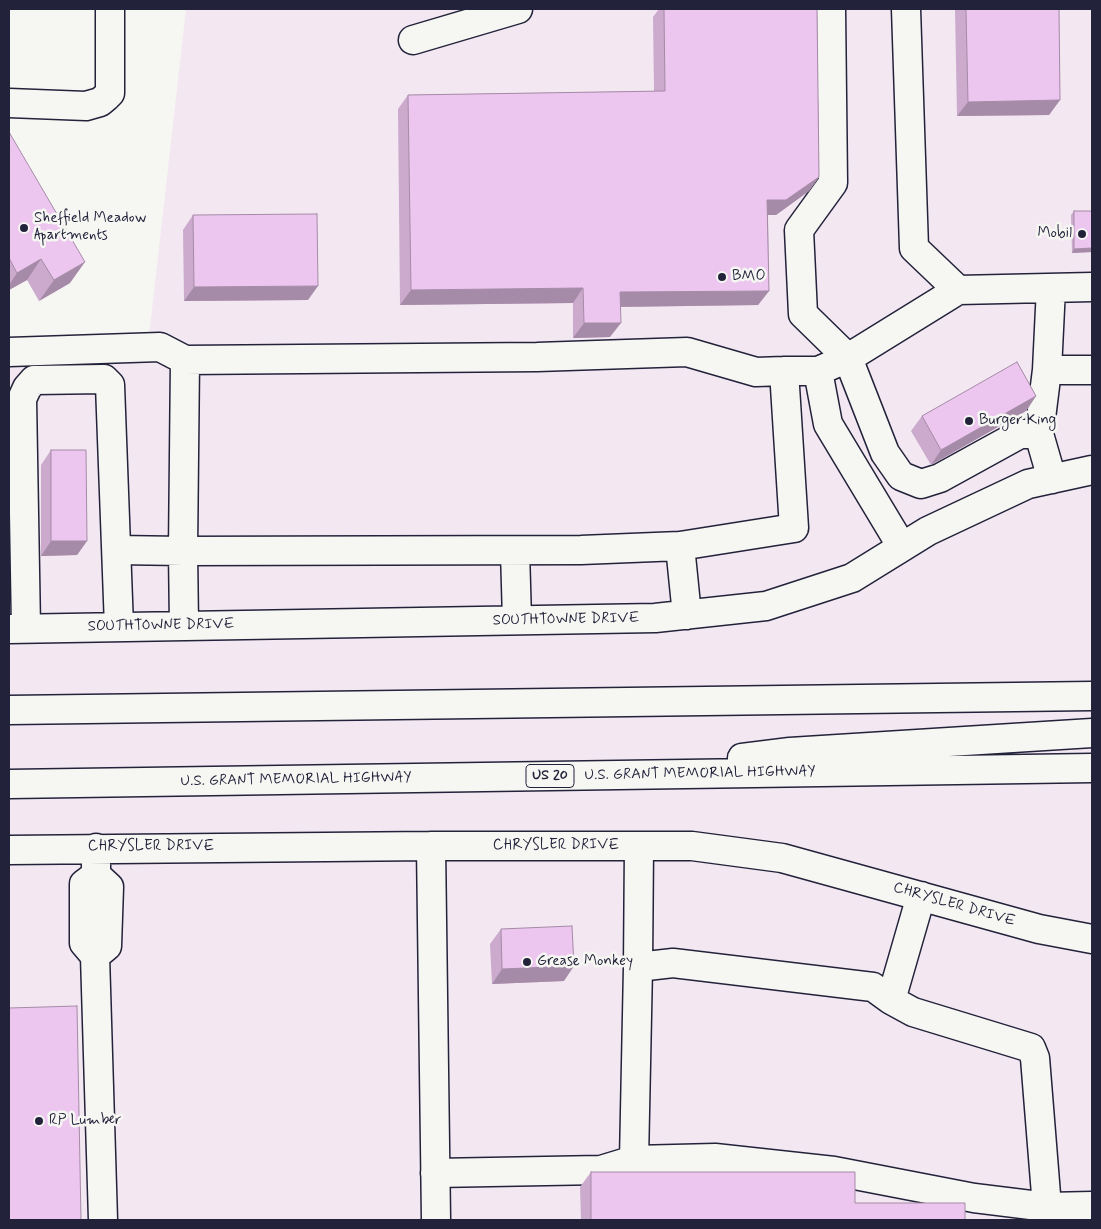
<!DOCTYPE html>
<style>
body{margin:0}
#map{position:relative;width:1101px;height:1229px;overflow:hidden;background:#f6f6f2;font-family:Mynerve,sans-serif}
canvas{display:block}
.frame{position:absolute;inset:0;border:10px solid #22223b;pointer-events:none}
</style>
<div id="map">
<canvas width="1101" height="1229"></canvas>
<div class="frame"></div>
</div>
<script>
const ctx = document.querySelector('canvas').getContext('2d');
ctx.lineJoin = 'round';
function fillPath(path, color) { ctx.fillStyle = color; ctx.fill(path, 'evenodd'); }
const toPath = rows => new Path2D(rows.map(r => 'M' + r).join(''));
function stroke(path, color, width, dash) { ctx.strokeStyle = color; ctx.lineWidth = width; ctx.lineCap = dash ? 'butt' : 'round'; ctx.setLineDash(dash || []); ctx.stroke(path); }
function drawText(font, color, halo, rows, align = 'center') {
  ctx.font = font + ' Mynerve,sans-serif'; ctx.lineWidth = 5; ctx.setLineDash([]); ctx.textBaseline = 'middle'; ctx.strokeStyle = halo; ctx.fillStyle = color; for (const [text, x, y, turn = 0] of rows) {
    ctx.save(); ctx.translate(x, y); ctx.rotate((+turn || 0) * Math.PI / 180); ctx.textAlign = isNaN(turn) ? turn : align; if (halo) ctx.strokeText(text, 0, 0); ctx.fillText(text, 0, 0); ctx.restore();
  }
}
fillPath(toPath([
 [186,9,1092,9,1092,1220,9,1220,9,338,149,336]
]), '#f3e8f1');
const minor = toPath([
 [831,9,833,183,799,230,803,314,848,358,885,453,901,476,921,484,940,478,1020,434,1039,434],
 [906,9,914,248,958,290],
 [413,40,518,9],
 [9,103,86,106,100,102,106,97,110,93,110,9],
 [1051,288,1047,370,1092,370],
 [9,352,160,347,185,360],
 [1047,370,1039,434,1052,479],
 [784,371,794,528,680,546,581,550,183,551,185,360,537,357,687,352,756,372,784,371,818,371,848,358,958,290,1092,287],
 [818,371,828,424,902,547],
 [680,546,687,615],
 [117,550,183,551,184,626],
 [515,551,517,620],
 [26,628,22,399,27,388,34,380,104,379,110,385,119,627],
 [9,629,655,618,766,606,852,578,928,531,1028,484,1092,470],
 [431,846,436,1220],
 [96,848,96,875,109,887,107,946,95,956,84,943,84,884,96,875],
 [9,850,431,846,692,846,782,858,1039,929,1092,939],
 [95,956,103,1220],
 [638,967,639,846],
 [891,1000,913,1012,1031,1048,1035,1058,1047,1207],
 [634,1160,715,1158,834,1171,974,1198,1047,1207,1092,1206],
 [435,1173,601,1170,634,1160,638,967,673,963,873,987,891,1000,921,896]
]);
const major = toPath([
 [9,710,1092,696],
 [742,758,790,752,1092,733],
 [9,784,1092,768]
]);
stroke(minor, '#22223b', 31);
stroke(major, '#22223b', 31);
stroke(minor, '#f6f6f2', 28);
stroke(major, '#f6f6f2', 28);
fillPath(toPath([
 [659,9,817,9,819,177,809,191,776,215,768,215,769,291,758,305,620,307,610,337,573,338,573,303,400,305,398,109,408,95,654,91,653,17],
 [955,9,1059,9,1060,100,1049,115,957,116],
 [9,132,70,283,39,301,27,280,9,290],
 [1074,211,1092,252,1072,253,1071,215],
 [193,215,308,300,184,301,183,230],
 [1036,396,1026,411,931,465,911,431,922,416],
 [51,450,87,541,77,555,41,556,41,465],
 [501,929,564,981,492,984,490,944],
 [1092,1069,1092,1153,1091,1153,1091,1070],
 [591,1172,855,1203,965,1220,581,1220,580,1187]
]), '#cbaace');
fillPath(toPath([
 [1060,100,1049,115,957,116,968,102],
 [819,177,809,191,776,215,757,215,767,200],
 [1092,248,1092,252,1072,253,1074,249],
 [41,259,27,280,9,290,9,285,17,273],
 [85,262,70,283,39,301,54,280],
 [318,286,308,300,184,301,194,287],
 [583,288,573,303,400,305,411,290],
 [769,291,758,305,610,307,620,292],
 [584,323,621,323,610,337,573,338],
 [1036,396,1026,411,931,465,941,450],
 [51,541,87,541,77,555,41,556],
 [574,966,564,981,492,984,502,969]
]), '#a58ba7');
const building = toPath([
 [664,9,817,9,819,177,786,200,767,200,769,291,620,292,621,323,584,323,583,288,411,290,408,95,665,91,664,9],
 [966,9,1059,9,1060,100,968,102,966,9],
 [9,132,85,262,54,280,41,259,17,273,9,258,9,132],
 [1074,211,1092,211,1092,248,1074,249,1074,211],
 [317,214,318,286,194,287,193,215,317,214],
 [1017,362,1036,396,941,450,922,416,1017,362],
 [51,450,86,450,87,541,51,541,51,450],
 [572,926,574,966,502,969,501,929,572,926],
 [77,1006,81,1220,9,1220,9,1008,77,1006],
 [591,1172,855,1172,855,1203,965,1203,965,1220,591,1220,591,1172]
]);
fillPath(building, '#ecc6ef');
stroke(building, '#a58ba7', 1);
for (const [x, y, r, color] of [
 [24,228,5,"#22223b"],
 [1082,234,5,"#22223b"],
 [722,277,5,"#22223b"],
 [969,421,5,"#22223b"],
 [527,962,5,"#22223b"],
 [39,1121,5,"#22223b"]
]) { const dot = new Path2D(); dot.arc(x, y, r, 0, 2 * Math.PI); ctx.fillStyle = color; ctx.fill(dot); stroke(dot, '#f6f6f2', 2); }
for (const [x, y, w] of [
 [550,776,48]
]) { const box = new Path2D(); box.roundRect(x - w / 2, y - 11.5, w, 23, 4); ctx.fillStyle = '#f6f6f2'; ctx.fill(box); stroke(box, '#22223b', 1); }
drawText('bold 14px', '#22223b', null, [
 ["US 20",550,776]
]);
drawText('15px', '#22223b', '#f6f6f2', [
 ["Sheffield Meadow",34,219],
 ["Apartments",34,236],
 ["Mobil",1072,234,"right"],
 ["BMO",732,277],
 ["Burger King",979,421],
 ["Grease Monkey",537,962],
 ["RP Lumber",49,1121]
], 'left');
drawText('15px', '#22223b', '#f6f6f2', [
 ["SOUTHTOWNE DRIVE",566,620,-1],
 ["SOUTHTOWNE DRIVE",161,626,-1],
 ["U.S. GRANT MEMORIAL HIGHWAY",700,774,-1],
 ["U.S. GRANT MEMORIAL HIGHWAY",296,780,-1],
 ["CHRYSLER DRIVE",556,846],
 ["CHRYSLER DRIVE",151,847],
 ["CHRYSLER DRIVE",954,905,16]
]);
</script>
